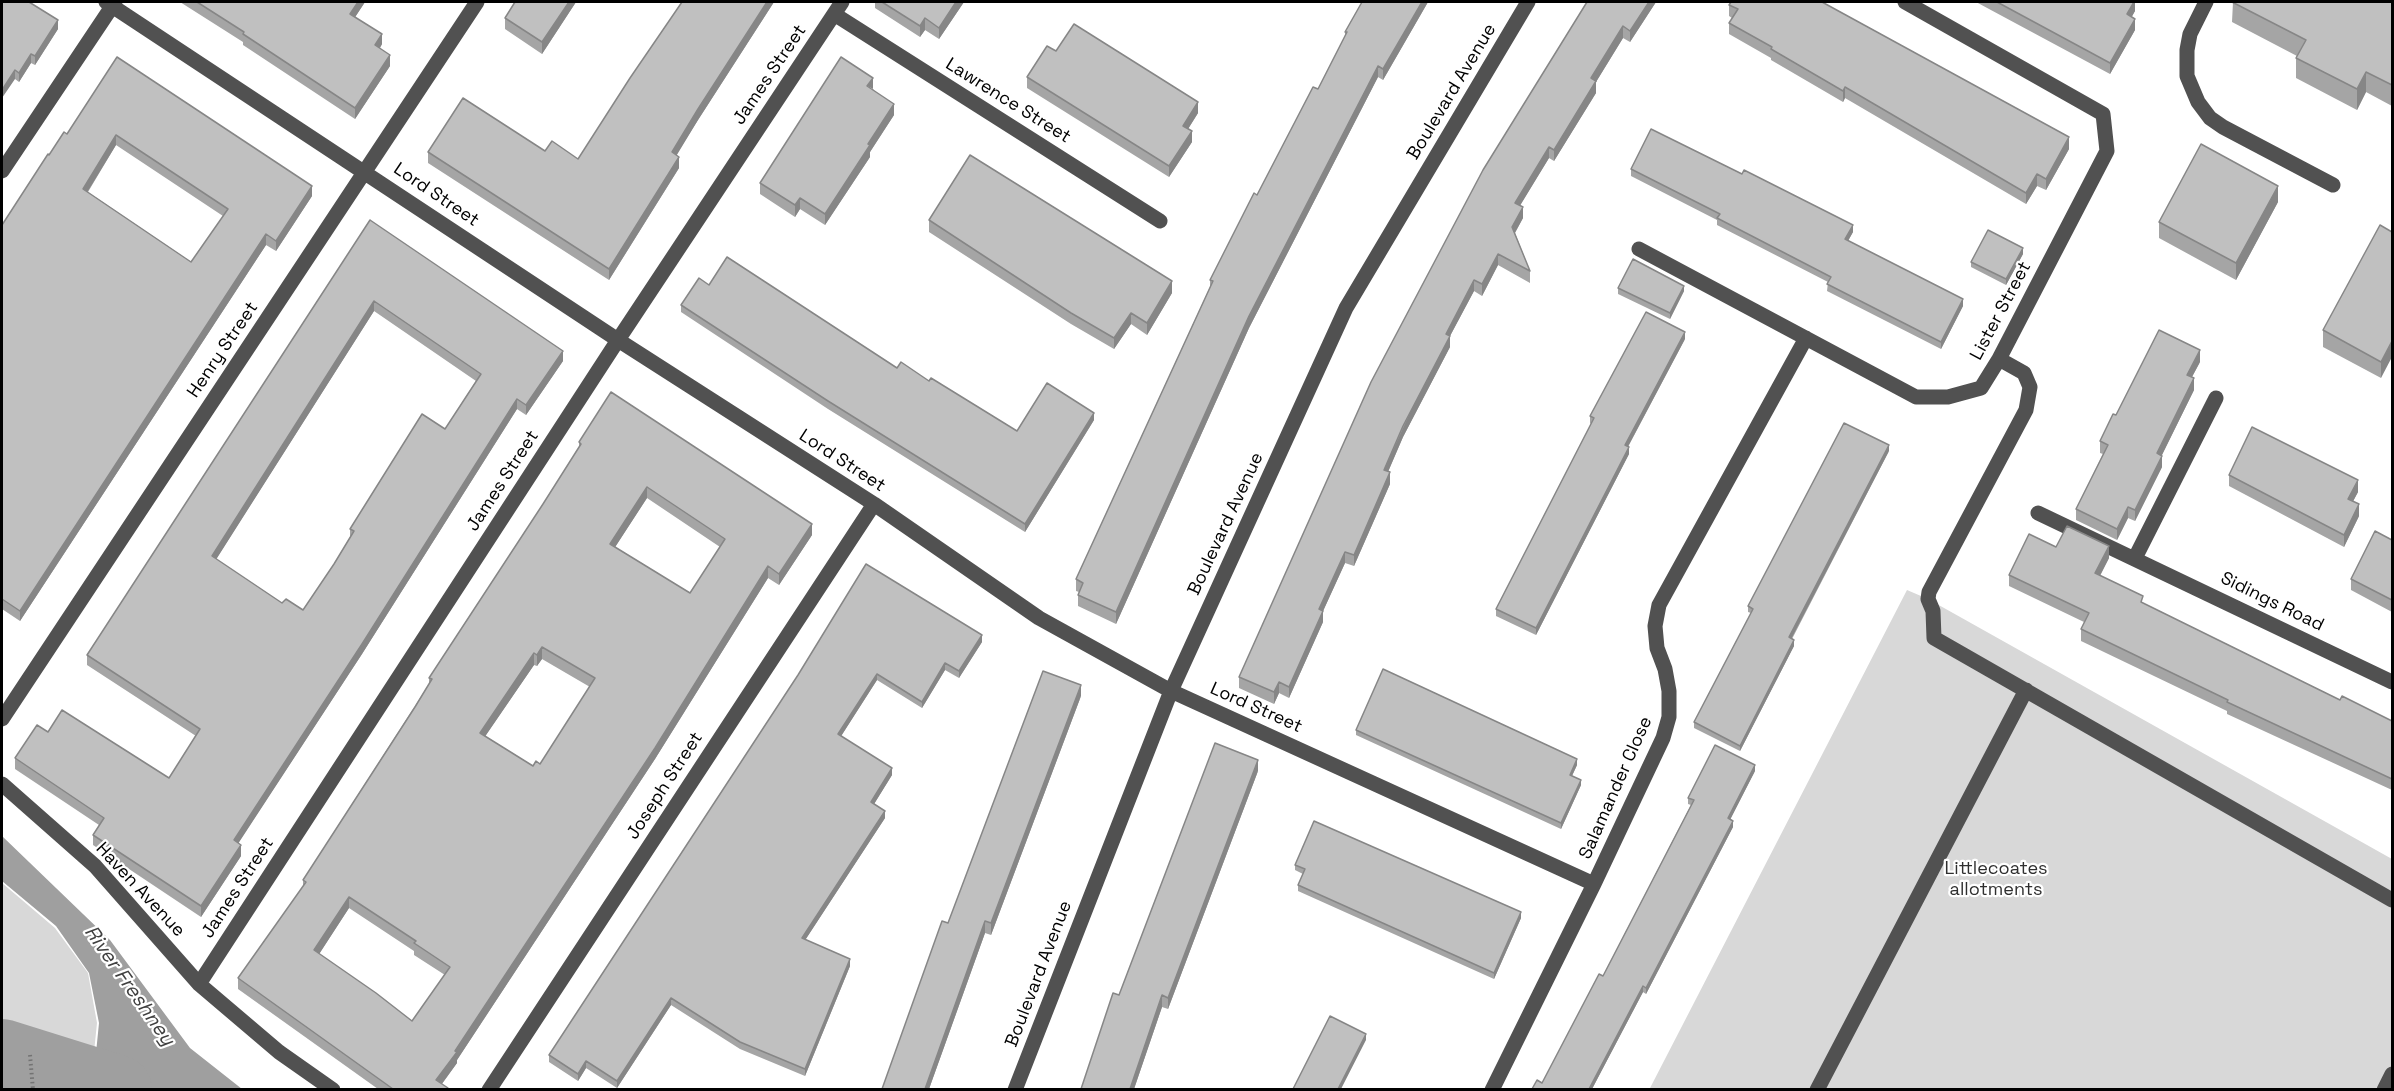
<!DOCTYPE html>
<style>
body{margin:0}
#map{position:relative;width:2394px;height:1091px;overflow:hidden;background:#fff;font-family:"Space Grotesk",sans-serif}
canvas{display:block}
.frame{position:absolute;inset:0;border:3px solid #000;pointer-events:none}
</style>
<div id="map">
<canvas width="2394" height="1091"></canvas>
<div class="frame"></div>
</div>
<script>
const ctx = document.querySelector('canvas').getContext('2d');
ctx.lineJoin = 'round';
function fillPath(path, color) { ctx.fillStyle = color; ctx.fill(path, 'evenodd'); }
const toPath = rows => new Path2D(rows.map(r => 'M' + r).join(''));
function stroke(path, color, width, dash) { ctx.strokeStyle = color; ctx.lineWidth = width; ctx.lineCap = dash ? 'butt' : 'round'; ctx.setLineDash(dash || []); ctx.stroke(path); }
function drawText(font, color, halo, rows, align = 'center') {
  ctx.font = font + ' "Space Grotesk",sans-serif'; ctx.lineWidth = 4.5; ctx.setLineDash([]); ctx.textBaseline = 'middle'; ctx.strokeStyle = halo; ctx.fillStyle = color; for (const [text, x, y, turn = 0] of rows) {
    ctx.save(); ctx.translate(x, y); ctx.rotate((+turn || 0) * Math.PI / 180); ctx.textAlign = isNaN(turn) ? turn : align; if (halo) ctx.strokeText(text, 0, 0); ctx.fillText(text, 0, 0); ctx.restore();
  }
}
fillPath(toPath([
 [1907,590,1928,599,2392,859,2392,1089,1649,1090],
 [2,883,55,928,88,973,97,1023,94,1052,72,1074,2,1052]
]), '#d8d8d8');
fillPath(toPath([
 [2,836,110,940,190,1048,242,1089,2,1089,2,1054,72,1076,96,1053,99,1023,89,973,56,926,2,881]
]), '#9f9f9f');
stroke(toPath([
 [2,1054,117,1090]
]), '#9f9f9f', 70);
stroke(toPath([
 [30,1055,33,1090]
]), '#737373', 4, [1.5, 3]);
stroke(toPath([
 [106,2,618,340,874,504,1039,618,1171,691,1594,884],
 [2206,2,2190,34,2187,50,2187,76,2198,102,2210,118,2223,127,2333,185],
 [834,14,1160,221],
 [2,171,115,2],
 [1639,249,1916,397,1948,397,1981,388,1999,359,2107,151,2103,114,1905,2],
 [1999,359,2024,373,2030,387,2026,410,1929,592,1928,599,1933,611,1934,638,2392,900],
 [2038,513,2392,682],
 [2135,558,2216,398],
 [2,719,477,2],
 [2,784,95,866,199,984,279,1052,333,1090],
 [199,984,618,340,842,2],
 [489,1090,874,504],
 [1015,1090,1171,691,1346,308,1528,2],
 [1492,1090,1594,884,1663,738,1669,717,1669,691,1665,669,1657,648,1655,626,1659,605,1806,338],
 [1817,1090,2026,690],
 [2384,1090,2392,1074]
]), '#515151', 15);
fillPath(toPath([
 [2,2,58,29,35,65,31,63,19,82,15,79],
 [180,2,365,2,355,17,382,44,380,48,390,66,355,119,243,45,243,42],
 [515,2,576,2,542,54,505,29,505,18],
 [682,2,774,2,698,120,676,155,679,168,609,280,428,163,428,152,545,151,578,159],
 [875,2,964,2,939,39,925,30,920,37,875,8],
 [1362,2,1428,2,1383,80,1378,77,1249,328,1116,624,1078,606,1078,595,1079,592,1076,591,1076,579,1210,287,1210,280,1257,195,1318,89,1345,36,1345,32],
 [1587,2,1656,2,1630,42,1623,38,1596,82,1596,93,1554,161,1549,158,1520,205,1523,218,1515,233,1530,271,1530,283,1498,265,1482,296,1474,291,1450,336,1450,347,1403,437,1388,472,1390,484,1354,566,1345,563,1323,611,1323,622,1289,698,1279,693,1274,704,1239,688,1239,677],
 [1976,2,2135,2,2135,11,2131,17,2135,30,2110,74],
 [2233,2,2392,2,2392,106,2366,92,2357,110,2296,78,2296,58,2297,56,2232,22],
 [1729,5,2069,149,2046,190,2037,186,2026,204,1845,98,1843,102,1771,60,1771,58,1729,34,1729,23,1732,18,1729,16],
 [1056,51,1198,113,1188,129,1192,142,1169,177,1027,88,1027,77],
 [117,57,312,196,276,251,266,245,20,621,2,609,2,225,67,134],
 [116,145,223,216,191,262,88,192],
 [873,89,894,115,870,152,870,157,825,225,800,209,795,217,760,194,760,183],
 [1631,169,1853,232,1848,241,1963,306,1941,349,1827,291,1828,282,1717,225,1717,220,1631,176],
 [2278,202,2236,280,2159,238,2159,222],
 [370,220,563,361,526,415,517,409,362,654,238,843,241,856,201,917,93,845,93,835,99,825,15,769,15,758,48,732,169,778,196,736,87,665,87,655],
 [374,311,476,381,445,429,350,529,350,537,334,564,303,610,282,603,216,559],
 [929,220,1172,293,1147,335,1131,324,1114,349,1071,324,929,232],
 [2392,232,2381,378,2323,347,2323,330],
 [2023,254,2006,285,1971,267,1971,262],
 [709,285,897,368,929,381,1017,431,1094,420,1025,532,828,409,681,312,681,305],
 [1618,288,1684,291,1670,319,1618,294],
 [1685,339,1628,447,1629,454,1536,635,1496,616,1496,609,1591,424,1590,423,1590,416],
 [2200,362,2192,377,2194,390,2162,455,2162,467,2135,521,2128,518,2117,540,2076,520,2076,509,2103,454,2100,453,2100,441,2116,415],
 [579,442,812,535,779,585,768,578,655,759,457,1060,457,1063,442,1084,448,1089,378,1089,238,989,238,978,303,887,303,880,429,684,429,678,543,504,579,447],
 [647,498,720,547,690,593,615,547],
 [542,659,590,687,540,764,533,766,485,736,534,665,537,666],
 [349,908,414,951,414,955,445,975,412,1021,319,954],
 [1889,451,1792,639,1794,646,1740,751,1694,728,1694,722,1751,613,1748,612,1748,606],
 [2229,475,2358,492,2353,501,2359,516,2344,547,2229,486],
 [2392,540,2392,612,2351,590,2351,579],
 [2056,547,2109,558,2100,576,2143,603,2340,700,2392,721,2392,790,2227,714,2227,711,2081,641,2081,629,2084,622,2009,586,2009,575],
 [982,642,959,678,945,670,922,708,877,680,841,736,892,775,874,804,885,818,805,940,850,966,805,1076,740,1049,671,1005,617,1088,586,1068,578,1081,549,1062,549,1055,798,675],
 [1081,696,991,935,985,933,929,1089,882,1089],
 [1356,730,1577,765,1572,776,1581,785,1561,829,1356,735],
 [1258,771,1168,1009,1162,1007,1134,1089,1081,1089,1119,995],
 [1755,771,1730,819,1733,827,1646,994,1643,992,1592,1089,1532,1089,1542,1083,1603,976,1691,805,1688,804,1688,798],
 [1295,865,1521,918,1494,979,1298,891,1298,885,1303,874,1295,870]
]), '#a5a5a5');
fillPath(toPath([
 [358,2,365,2,350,25,350,14],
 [569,2,576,2,542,54,542,42],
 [767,2,774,2,698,120,672,163,672,152,698,109],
 [956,2,964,2,939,39,939,28],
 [1422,2,1428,2,1383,80,1383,69],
 [1649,2,1656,2,1630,42,1630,31],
 [2134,2,2135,2,2135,11,2127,26,2127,14],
 [925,18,925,30,920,37,920,26],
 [2135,19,2135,30,2110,74,2110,63],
 [58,20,58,29,35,65,35,56],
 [1623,26,1623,38,1596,82,1596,93,1554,161,1554,150,1591,78],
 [382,34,382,44,375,56,375,45],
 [31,54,31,63,19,82,19,73],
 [390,55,390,66,355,119,355,108],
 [1378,66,1378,77,1249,328,1116,624,1116,612,1249,316],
 [15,70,15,79,2,98,2,90],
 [2366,72,2366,92,2357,110,2357,89],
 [873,78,873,89,867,86],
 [1845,87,1845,98,1843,102,1843,91],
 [1198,102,1198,113,1183,137,1183,126],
 [894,104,894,115,870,152,870,157,825,225,825,214,868,144],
 [1192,131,1192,142,1169,177,1169,166],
 [116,135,116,145,83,199,83,189],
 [2069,137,2069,149,2046,190,2046,179],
 [1549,147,1549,158,1515,214,1515,203],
 [679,157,679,168,609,280,609,269],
 [2037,174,2037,186,2026,204,2026,193],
 [312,186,312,196,276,251,276,241],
 [2278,186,2278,202,2236,280,2236,263],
 [800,198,800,209,795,217,795,205],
 [1523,207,1523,218,1512,238,1512,227],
 [1853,225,1853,232,1845,246,1845,239],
 [266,234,266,245,20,621,20,611],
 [2023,248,2023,254,2006,285,2006,279],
 [1498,254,1498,265,1482,296,1482,284],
 [1474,280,1474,291,1450,336,1450,347,1403,437,1384,481,1384,470,1446,334],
 [1172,281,1172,293,1147,335,1147,323],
 [1684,286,1684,291,1670,319,1670,313],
 [1963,299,1963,306,1941,349,1941,342],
 [374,301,374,311,212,566,212,556],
 [1131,313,1131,324,1114,349,1114,338],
 [1685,332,1685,339,1625,452,1625,445],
 [2392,341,2392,357,2381,378,2381,362],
 [2200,350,2200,362,2187,386,2187,375],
 [563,351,563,361,526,415,526,405],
 [2194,378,2194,390,2157,465,2157,453],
 [517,399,517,409,362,654,234,850,234,840],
 [1094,413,1094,420,1025,532,1025,524],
 [1889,445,1889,451,1789,643,1789,637],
 [1629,447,1629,454,1536,635,1536,628],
 [2162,456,2162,467,2135,521,2135,510],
 [1390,472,1390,484,1354,566,1354,555],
 [2358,480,2358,492,2348,511,2348,499],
 [647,487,647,498,610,555,610,544],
 [2359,504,2359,516,2344,547,2344,535],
 [2128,507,2128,518,2117,540,2117,529],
 [812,524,812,535,779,585,779,574],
 [2109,546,2109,558,2095,585,2095,573],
 [1345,552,1345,563,1319,620,1319,609],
 [768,566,768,578,655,759,457,1060,457,1063,438,1089,436,1080],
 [1323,611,1323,622,1289,698,1289,687],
 [982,635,982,642,959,678,959,671],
 [1794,640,1794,646,1740,751,1740,746],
 [542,647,542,659,537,666,537,655],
 [534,653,534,665,480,744,480,733],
 [945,663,945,670,922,708,922,702],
 [877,674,877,680,838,741,838,734],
 [1279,682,1279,693,1274,704,1274,692],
 [1081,685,1081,696,991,935,991,923],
 [1577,759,1577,765,1570,780,1570,775],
 [1258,760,1258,771,1168,1009,1168,998],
 [1755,765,1755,771,1728,824,1728,818],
 [892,768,892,775,871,809,871,802],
 [1581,780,1581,785,1561,829,1561,823],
 [885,811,885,818,802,945,802,938],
 [1733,821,1733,827,1646,994,1646,988],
 [241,845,241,856,201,917,201,906],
 [349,897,349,908,314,962,314,950],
 [1521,912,1521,918,1494,979,1494,973],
 [985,921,985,933,929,1089,925,1089],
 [850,959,850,966,805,1076,805,1069],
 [1643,986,1643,992,1592,1089,1589,1089],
 [1162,995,1162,1007,1134,1089,1130,1089],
 [671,998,671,1005,617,1088,617,1081],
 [1366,1034,1366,1040,1341,1089,1338,1089],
 [586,1061,586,1068,578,1081,578,1074]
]), '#868686');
const building = toPath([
 [2,2,29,2,58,20,35,56,31,54,19,73,15,70,2,90,2,2],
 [197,2,358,2,350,14,382,34,375,45,390,55,355,108,243,34,244,32,197,2],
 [515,2,569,2,542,42,505,18,515,2],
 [682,2,767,2,698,109,672,152,679,157,609,269,428,152,463,98,545,151,552,141,578,159,630,78,682,2],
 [882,2,956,2,939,28,925,18,920,26,882,2],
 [1362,2,1422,2,1383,69,1378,66,1249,316,1116,612,1078,595,1083,583,1076,579,1213,281,1210,280,1254,193,1257,195,1313,87,1318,89,1347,32,1345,32,1362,2],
 [1587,2,1649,2,1630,31,1623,26,1591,78,1596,81,1554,150,1549,147,1515,203,1523,207,1512,227,1530,271,1498,254,1482,284,1474,280,1446,334,1450,336,1403,426,1384,470,1390,472,1354,555,1345,552,1319,609,1323,611,1289,687,1279,682,1274,692,1239,677,1371,382,1483,170,1587,2],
 [1731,2,1822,2,2069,137,2046,179,2037,174,2026,193,1845,87,1843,91,1771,49,1772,47,1729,23,1738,9,1729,5,1731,2],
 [1997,2,2134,2,2127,14,2135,19,2110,63,1997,2],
 [2232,2,2392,2,2392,85,2366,72,2357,89,2296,58,2306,40,2232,2],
 [1074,24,1198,102,1183,126,1192,131,1169,166,1027,77,1047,46,1056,51,1074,24],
 [117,57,312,186,276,241,266,234,20,611,2,599,2,225,48,154,49,155,64,132,67,134,117,57],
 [116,135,228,209,191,262,83,189,116,135],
 [841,57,873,78,867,86,894,104,868,144,870,145,825,214,800,198,795,205,760,183,841,57],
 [1651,129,1742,174,1744,170,1853,225,1845,239,1963,299,1941,342,1827,284,1831,277,1717,218,1720,214,1631,169,1651,129],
 [2201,144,2278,186,2236,263,2159,222,2201,144],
 [970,155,1172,281,1147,323,1131,313,1114,338,1071,313,929,220,970,155],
 [370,220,563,351,526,405,517,399,362,644,234,840,241,845,201,906,93,835,104,818,15,758,37,725,48,732,62,710,169,778,200,729,87,655,370,220],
 [374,301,481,374,445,429,422,414,350,529,354,531,334,564,303,610,286,599,282,603,212,556,374,301],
 [2380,225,2392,232,2392,341,2381,362,2323,330,2380,225],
 [1988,230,2023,248,2006,279,1971,262,1988,230],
 [727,257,897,368,901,362,929,381,931,378,1017,431,1047,383,1094,413,1025,524,828,401,681,305,699,278,709,285,727,257],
 [1633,259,1684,286,1670,313,1618,288,1633,259],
 [1646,312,1685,332,1625,445,1629,447,1536,628,1496,609,1594,418,1590,416,1646,312],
 [2159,330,2200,350,2187,375,2194,378,2157,453,2162,456,2135,510,2128,507,2117,529,2076,509,2108,445,2100,441,2113,414,2116,415,2159,330],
 [611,392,812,524,779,574,768,566,655,748,455,1051,457,1052,436,1080,448,1088,447,1089,393,1089,238,978,306,882,303,880,415,707,432,679,429,678,543,504,581,444,579,442,611,392],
 [647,487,725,539,690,593,610,544,647,487],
 [542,647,595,678,540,764,536,761,533,766,480,733,534,653,537,655,542,647],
 [349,897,416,941,414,943,450,967,412,1021,376,993,314,950,349,897],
 [1844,423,1889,445,1789,637,1794,640,1740,746,1694,722,1753,609,1748,606,1844,423],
 [2252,427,2358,480,2348,499,2359,504,2344,535,2229,475,2252,427],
 [2067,526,2109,546,2095,573,2143,596,2141,602,2340,700,2342,696,2392,721,2392,779,2227,702,2228,700,2081,629,2089,613,2009,575,2029,534,2056,547,2067,526],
 [2375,531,2392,540,2392,600,2351,579,2375,531],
 [866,564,982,635,959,671,945,663,922,702,877,674,838,734,892,768,871,802,885,811,802,938,850,959,805,1069,740,1042,671,998,617,1081,586,1061,578,1074,549,1055,798,675,866,564],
 [1383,669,1577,759,1570,775,1581,780,1561,823,1356,730,1383,669],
 [1043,671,1081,685,991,923,985,921,925,1089,882,1089,942,921,948,923,1043,671],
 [1215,743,1258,760,1168,998,1162,995,1130,1089,1081,1089,1113,993,1119,995,1215,743],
 [1715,745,1755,765,1728,818,1733,821,1646,988,1643,986,1589,1089,1532,1089,1537,1080,1542,1083,1599,974,1603,976,1694,800,1688,798,1715,745],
 [1314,821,1521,912,1494,973,1298,885,1305,869,1295,865,1314,821],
 [1330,1016,1366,1034,1338,1089,1293,1089,1330,1016]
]);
fillPath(building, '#c0c0c0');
stroke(building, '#868686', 1.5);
drawText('18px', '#000', '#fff', [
 ["James Street",770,75,-56],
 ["Boulevard Avenue",1452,92,-59],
 ["Lawrence Street",1008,101,32],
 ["Lord Street",436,195,34],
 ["Lister Street",2001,311,-62],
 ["Henry Street",223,350,-56],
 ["Lord Street",842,461,33],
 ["James Street",503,481,-57],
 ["Boulevard Avenue",1226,524,-65],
 ["Sidings Road",2272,602,26],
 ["Lord Street",1256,708,24],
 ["Joseph Street",665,786,-57],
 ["Salamander Close",1616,788,-66],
 ["James Street",238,888,-57],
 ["Haven Avenue",140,890,47],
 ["Boulevard Avenue",1039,974,-69]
]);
drawText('18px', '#2f2f2f', '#fff', [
 ["Littlecoates",1996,869],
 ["allotments",1996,890]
]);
drawText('italic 20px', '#404040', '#fff', [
 ["River Freshney",129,986,55]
]);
</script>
